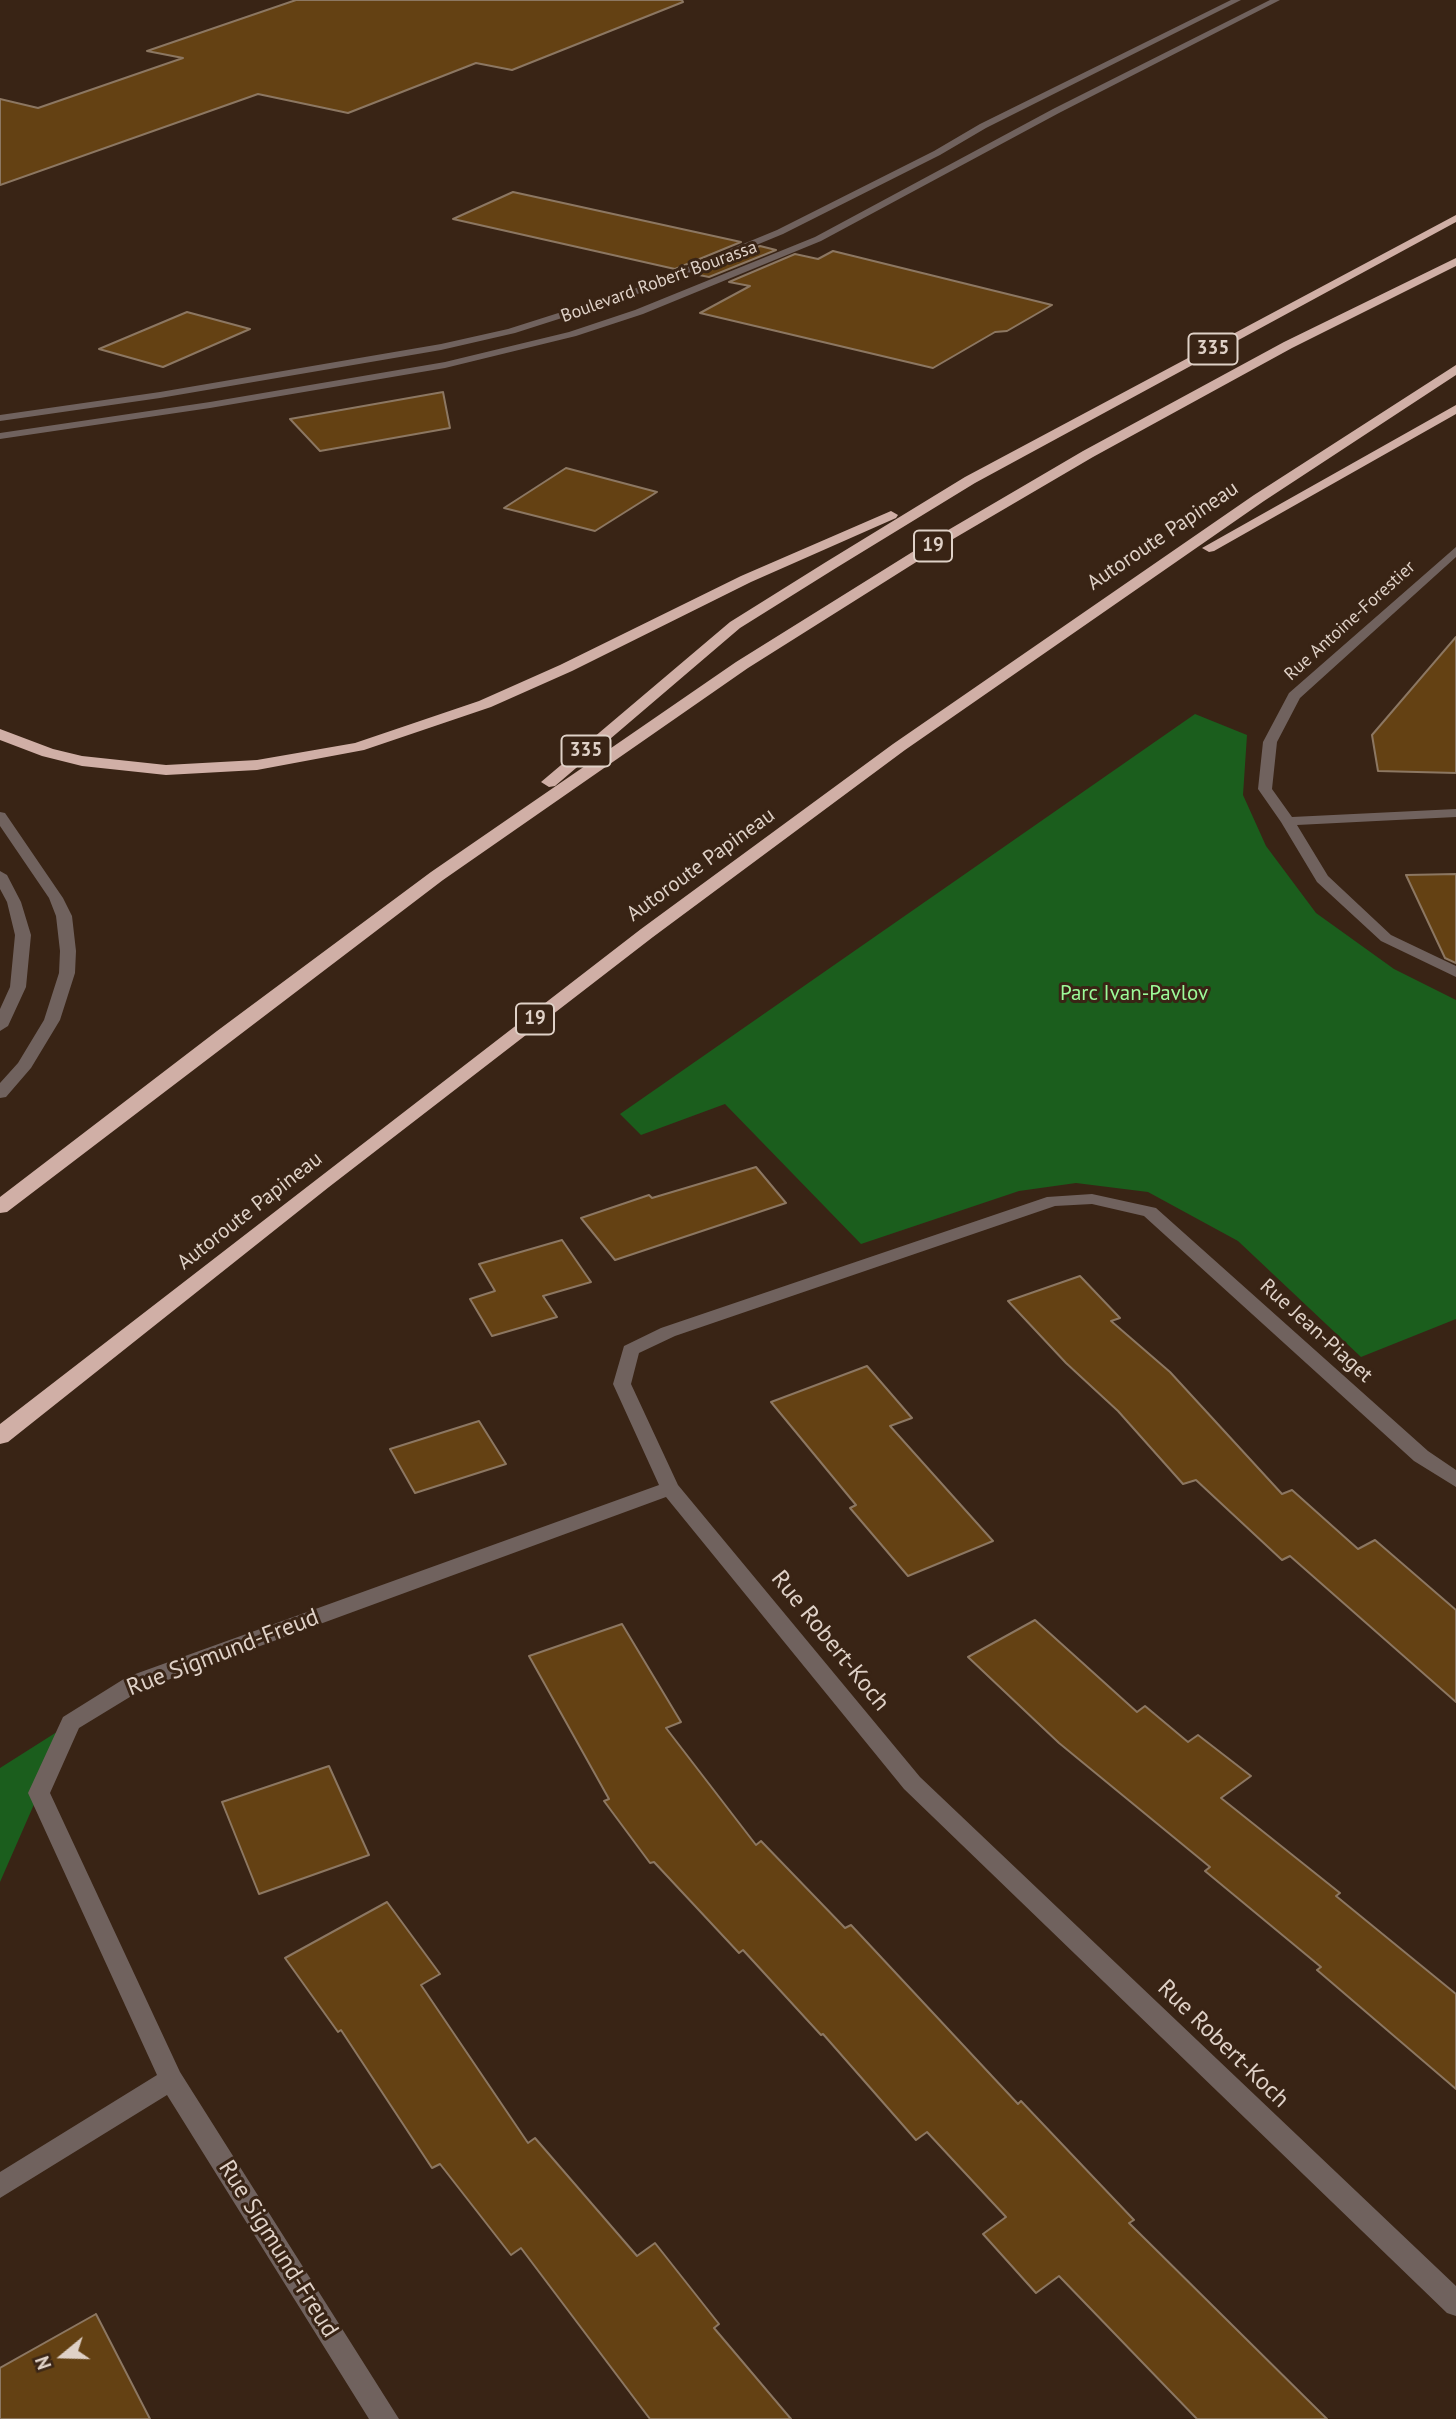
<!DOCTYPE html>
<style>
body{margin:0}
#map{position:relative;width:1456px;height:2419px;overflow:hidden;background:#392415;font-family:"PT Sans",sans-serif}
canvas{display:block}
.north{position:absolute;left:28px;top:2321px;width:70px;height:70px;-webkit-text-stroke:5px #392415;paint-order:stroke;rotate:251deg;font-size:19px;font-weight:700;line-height:28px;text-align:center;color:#dfd1c7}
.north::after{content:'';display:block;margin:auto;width:24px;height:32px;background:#dfd1c7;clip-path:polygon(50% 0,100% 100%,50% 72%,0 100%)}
</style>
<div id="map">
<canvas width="1456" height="2419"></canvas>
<div class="north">N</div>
</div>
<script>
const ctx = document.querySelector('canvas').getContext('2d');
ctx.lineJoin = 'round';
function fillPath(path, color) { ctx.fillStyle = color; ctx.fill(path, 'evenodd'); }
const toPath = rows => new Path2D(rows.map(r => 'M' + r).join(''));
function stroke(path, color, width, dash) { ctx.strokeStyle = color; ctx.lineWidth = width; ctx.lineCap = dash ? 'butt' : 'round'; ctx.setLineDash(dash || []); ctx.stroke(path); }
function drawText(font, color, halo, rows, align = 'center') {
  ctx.font = font + ' "PT Sans",sans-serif'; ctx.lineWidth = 6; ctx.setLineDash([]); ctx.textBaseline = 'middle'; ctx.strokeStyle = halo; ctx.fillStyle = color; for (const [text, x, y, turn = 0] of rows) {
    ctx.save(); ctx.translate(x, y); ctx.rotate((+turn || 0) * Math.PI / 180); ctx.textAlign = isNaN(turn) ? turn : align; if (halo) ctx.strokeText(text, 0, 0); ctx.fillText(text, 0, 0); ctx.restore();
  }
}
fillPath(toPath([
 [1195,714,1247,735,1243,795,1266,846,1316,913,1394,969,1456,1000,1456,1319,1361,1357,1238,1241,1148,1192,1076,1183,1019,1191,861,1244,725,1104,641,1135,620,1114],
 [71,1723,39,1793,0,1882,0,1768]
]), '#1b5e1d');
const building = toPath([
 [296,0,682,0,683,2,512,70,476,63,348,113,258,94,0,185,0,99,38,108,183,58,147,51,296,0],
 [513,192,741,242,675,269,453,219,513,192],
 [760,246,776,250,709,277,694,274,760,246],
 [833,251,1052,305,1007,331,995,332,933,368,700,313,750,286,729,282,795,254,818,259,833,251],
 [187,312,250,329,163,367,99,349,187,312],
 [443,392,450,428,320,451,290,419,443,392],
 [566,468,657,492,595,531,504,508,566,468],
 [1456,637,1456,773,1378,771,1372,735,1456,637],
 [1456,874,1456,963,1445,958,1406,875,1456,874],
 [756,1167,786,1203,615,1260,581,1218,649,1195,652,1198,756,1167],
 [562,1240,591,1282,543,1296,557,1317,492,1336,470,1299,495,1291,479,1264,562,1240],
 [1080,1276,1120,1318,1111,1321,1170,1372,1282,1494,1292,1490,1358,1549,1375,1540,1456,1610,1456,1702,1290,1556,1282,1560,1196,1480,1183,1484,1118,1411,1066,1363,1008,1301,1080,1276],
 [867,1366,912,1418,890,1426,993,1541,908,1576,850,1508,856,1505,771,1402,867,1366],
 [479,1421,506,1464,415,1493,390,1449,479,1421],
 [1035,1620,1137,1712,1145,1706,1188,1742,1198,1735,1251,1776,1221,1798,1340,1893,1336,1896,1456,1994,1456,2089,1317,1970,1321,1967,1205,1871,1210,1867,1059,1743,968,1657,1035,1620],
 [622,1624,681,1722,666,1728,756,1845,761,1841,845,1928,851,1925,1018,2104,1021,2101,1134,2220,1129,2223,1327,2419,1197,2419,1059,2276,1036,2293,983,2234,1006,2217,927,2132,916,2140,823,2034,821,2035,743,1950,739,1953,654,1862,650,1863,604,1801,609,1799,529,1656,622,1624],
 [329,1766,369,1855,259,1894,222,1802,329,1766],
 [387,1902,440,1974,421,1985,528,2143,535,2138,637,2256,655,2243,719,2324,714,2328,791,2419,650,2419,521,2248,511,2255,440,2164,432,2168,341,2030,338,2032,285,1958,387,1902],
 [96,2314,150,2419,0,2419,0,2368,96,2314]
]);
fillPath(building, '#644113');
stroke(building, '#8c7762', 2);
fillPath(toPath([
 [1231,0,1241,0,986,128,940,155,783,234,640,293,515,333,441,350,160,398,0,421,0,415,160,392,441,344,508,329,634,289,777,230,934,151,980,124,1231,0],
 [1270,0,1280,0,1059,113,821,241,643,314,576,336,445,368,210,408,0,439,0,433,210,402,445,362,569,332,635,310,815,237,1053,109,1270,0],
 [1456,547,1456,557,1300,698,1277,742,1272,789,1292,817,1456,809,1456,817,1297,825,1328,876,1391,935,1456,966,1456,977,1381,941,1317,882,1281,822,1258,789,1263,742,1289,693,1456,547],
 [0,812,5,813,63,898,72,916,76,951,75,973,60,1020,31,1068,6,1097,0,1098,0,1083,18,1063,44,1020,59,973,60,951,56,916,49,898,0,826,0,812],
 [0,871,7,875,21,902,31,935,26,987,8,1026,0,1031,0,1009,10,987,15,935,7,902,0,889,0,871],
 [1092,1194,1156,1208,1428,1451,1456,1470,1456,1487,1414,1461,1144,1216,1092,1204,1055,1206,675,1336,639,1353,631,1384,678,1485,920,1777,1456,2286,1456,2316,1447,2313,904,1789,666,1497,143,1689,79,1728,50,1793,180,2072,399,2419,369,2419,167,2095,0,2198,0,2172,157,2075,28,1793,63,1717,127,1677,659,1485,613,1384,624,1346,661,1328,1047,1197,1092,1194]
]), '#70625e');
fillPath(toPath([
 [1456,215,1456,222,975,483,836,568,740,628,555,786,549,787,541,782,730,622,826,562,965,477,1456,215],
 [1456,258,1456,266,1292,348,1093,457,948,542,748,668,443,880,7,1212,0,1213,0,1197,217,1031,431,872,736,662,938,536,1083,451,1284,342,1456,258],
 [1456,365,1456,375,1264,501,905,750,653,937,329,1187,8,1442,0,1444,0,1424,641,929,893,744,1254,495,1456,365],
 [1456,405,1456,414,1214,551,1209,552,1202,548,1456,405],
 [891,511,898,515,896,518,751,582,572,671,491,707,364,750,257,770,166,775,82,766,42,756,0,740,0,729,53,749,82,756,166,765,257,760,355,743,479,701,560,665,741,576,891,511]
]), '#d0afa6');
drawText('18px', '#dfd1c7', '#392415', [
 ["Boulevard Robert Bourassa",659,282,-20],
 ["Rue Antoine-Forestier",1350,621,-42]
]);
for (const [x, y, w] of [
 [1213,349,49],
 [933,546,38],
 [586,751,49],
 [535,1019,38]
]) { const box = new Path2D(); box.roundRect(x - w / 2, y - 15.5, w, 31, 5); ctx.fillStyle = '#392415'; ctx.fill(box); stroke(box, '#dfd1c7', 2); }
drawText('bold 19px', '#dfd1c7', null, [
 ["335",1213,349],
 ["19",933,546],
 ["335",586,751],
 ["19",535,1019]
]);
drawText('21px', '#dfd1c7', '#392415', [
 ["Autoroute Papineau",1163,536,-34],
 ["Autoroute Papineau",701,865,-36],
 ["Autoroute Papineau",250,1211,-38],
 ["Rue Jean-Piaget",1316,1331,42]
]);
drawText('21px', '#9cfa99', '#392415', [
 ["Parc Ivan-Pavlov",1134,994]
]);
drawText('24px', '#dfd1c7', '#392415', [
 ["Rue Robert-Koch",830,1641,51],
 ["Rue Sigmund-Freud",223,1653,-21],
 ["Rue Robert-Koch",1223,2044,44],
 ["Rue Sigmund-Freud",278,2249,58]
]);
</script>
